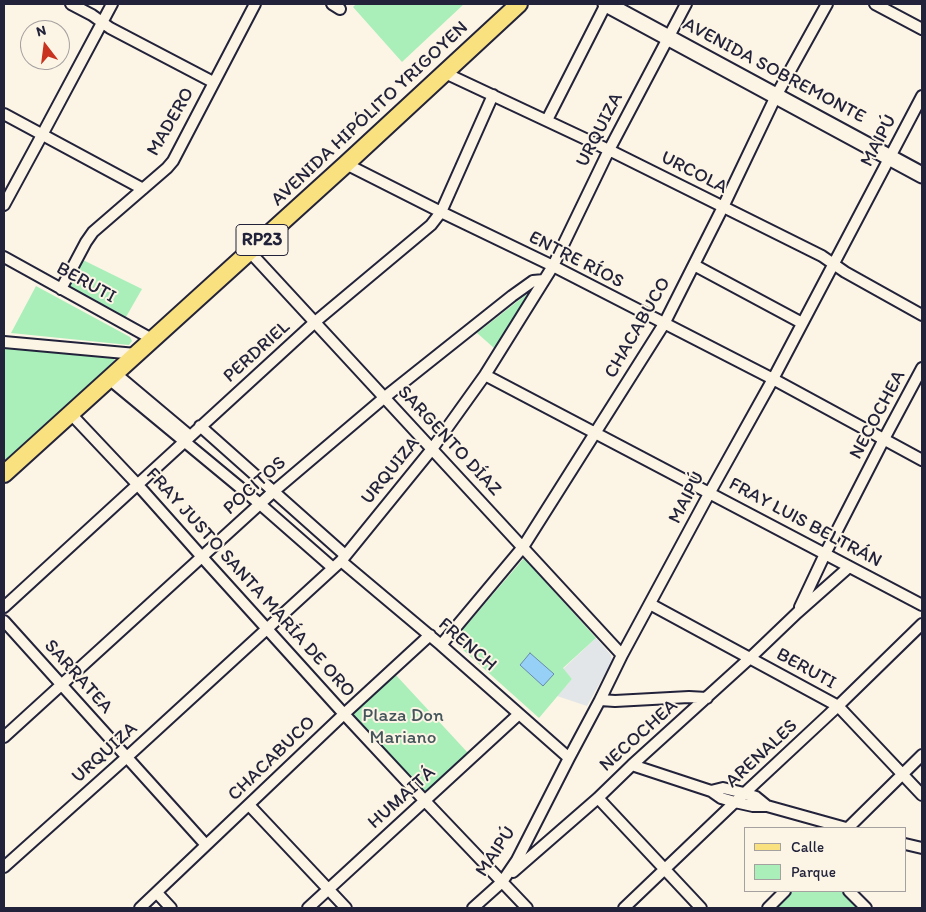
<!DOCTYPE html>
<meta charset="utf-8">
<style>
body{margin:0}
#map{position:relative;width:926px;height:912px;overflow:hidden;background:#fcf5e5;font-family:Itim,sans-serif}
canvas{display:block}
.frame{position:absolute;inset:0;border:5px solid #22223b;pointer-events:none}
.legend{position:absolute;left:744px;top:827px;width:162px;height:65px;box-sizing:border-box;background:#fcf5e5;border:1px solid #a5a1a1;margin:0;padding:6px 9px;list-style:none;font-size:15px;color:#22223b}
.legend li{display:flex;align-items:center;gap:10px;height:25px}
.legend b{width:25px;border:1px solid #a5a1a1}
.north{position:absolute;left:20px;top:20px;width:50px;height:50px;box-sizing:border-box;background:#fcf5e5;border:1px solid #a5a1a1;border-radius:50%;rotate:345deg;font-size:14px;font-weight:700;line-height:20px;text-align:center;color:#22223b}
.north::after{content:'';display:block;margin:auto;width:18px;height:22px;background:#c8321e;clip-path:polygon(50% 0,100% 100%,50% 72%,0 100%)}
</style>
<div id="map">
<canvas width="926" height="912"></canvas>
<div class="frame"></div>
<ul class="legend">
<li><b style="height:6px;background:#fae180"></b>Calle</li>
<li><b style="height:14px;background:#aaefba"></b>Parque</li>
</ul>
<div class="north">N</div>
</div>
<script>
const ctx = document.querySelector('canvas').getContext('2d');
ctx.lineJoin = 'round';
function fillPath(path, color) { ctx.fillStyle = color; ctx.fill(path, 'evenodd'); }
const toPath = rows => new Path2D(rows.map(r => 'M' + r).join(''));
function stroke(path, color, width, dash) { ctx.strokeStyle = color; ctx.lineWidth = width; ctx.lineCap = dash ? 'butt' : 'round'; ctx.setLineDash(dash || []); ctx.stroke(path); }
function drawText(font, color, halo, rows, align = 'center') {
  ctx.font = font + ' Itim,sans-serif'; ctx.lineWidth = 4; ctx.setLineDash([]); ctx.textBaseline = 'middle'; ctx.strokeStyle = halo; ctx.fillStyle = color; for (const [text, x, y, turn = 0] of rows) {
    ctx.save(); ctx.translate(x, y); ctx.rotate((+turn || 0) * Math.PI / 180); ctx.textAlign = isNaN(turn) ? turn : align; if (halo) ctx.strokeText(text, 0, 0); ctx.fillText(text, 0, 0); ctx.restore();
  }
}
fillPath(toPath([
 [596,638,611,655,612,661,587,706,557,696,572,679,563,669]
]), '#e3e6e8');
fillPath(toPath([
 [356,4,464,4,402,62,353,7],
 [83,260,142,289,126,317,71,287,70,285,70,282],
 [36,286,130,337,132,341,129,345,11,333],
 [532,290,494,348,477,333],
 [4,346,111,356,114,359,114,361,4,464],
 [524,558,596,638,563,668,572,679,539,718,453,641],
 [394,673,469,754,429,792,425,793,422,792,356,719,354,715,354,712],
 [790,891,842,891,859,908,773,908]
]), '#aaefba');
const water = toPath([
 [530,653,554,674,543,686,520,665,530,653]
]);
fillPath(water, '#97d0f7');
stroke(water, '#688aac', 1);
const minor = toPath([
 [71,4,92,15,110,28,213,82],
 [332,4,340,9],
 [875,4,922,29],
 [445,73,609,150,822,256,845,272,922,315],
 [4,114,143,189],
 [547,120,606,4],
 [346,164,441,212,553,266,773,379,922,460],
 [4,205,42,135,112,4],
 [249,251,622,655],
 [4,257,152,339],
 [694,265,802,323],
 [61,289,86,242,93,232,167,168,173,161,255,4],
 [4,342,136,354],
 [115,373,190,436],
 [485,375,922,605],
 [109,379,260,504,333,568],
 [70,413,137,484,202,557,344,714,425,801,527,908],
 [200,426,345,555],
 [341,561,441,645,569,758],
 [650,604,838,706,922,795],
 [4,607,315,322,431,225,441,212,493,95],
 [800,607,825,554,884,439,922,368],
 [4,621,206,845],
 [441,645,523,547,664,324,723,207,776,96,827,4],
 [600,700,615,701,689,697,707,698],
 [4,737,273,492,385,397,512,296,533,281,544,280],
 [632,765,711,791,721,798,735,802,753,806,767,806,846,828],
 [711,791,723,788,744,793,756,797,767,806],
 [598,798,701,908],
 [249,805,346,908],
 [848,828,922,755],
 [905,844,922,848],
 [4,867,127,757,341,561,432,449,485,375,553,266,609,150,686,4],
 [513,872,598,798,632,765,750,658,797,613,849,567],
 [849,891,866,908],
 [157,893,171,908],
 [140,908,344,714,430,635],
 [308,908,519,714],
 [473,908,502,882,517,860,569,758,600,700,622,655,710,492,773,379,922,96],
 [624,908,735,802,838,706,922,624],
 [768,908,785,891]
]);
const secondary = toPath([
 [606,4,922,175]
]);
const primary = toPath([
 [4,474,346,164,519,4]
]);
stroke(minor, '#22223b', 14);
stroke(secondary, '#22223b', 19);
stroke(primary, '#22223b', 20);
stroke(minor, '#fcf5e5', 10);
stroke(secondary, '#fcf5e5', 15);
stroke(primary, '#fae180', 16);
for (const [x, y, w] of [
 [262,240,52]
]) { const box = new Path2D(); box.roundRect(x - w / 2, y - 15.5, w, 31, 4); ctx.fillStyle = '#fcf5e5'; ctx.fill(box); stroke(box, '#22223b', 1); }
drawText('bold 18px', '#22223b', null, [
 ["RP23",262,240]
]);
drawText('19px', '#22223b', '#fcf5e5', [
 ["AVENIDA SOBREMONTE",774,71,28],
 ["AVENIDA HIPÓLITO YRIGOYEN",370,114,-43],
 ["MADERO",171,122,-60],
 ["URQUIZA",600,130,-63],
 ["MAIPÚ",879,141,-62],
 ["URCOLA",694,173,27],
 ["ENTRE RÍOS",576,260,27],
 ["BERUTI",86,283,29],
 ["CHACABUCO",638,328,-60],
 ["PERDRIEL",257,352,-42],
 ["NECOCHEA",878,415,-62],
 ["SARGENTO DÍAZ",449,441,47],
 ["URQUIZA",391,471,-51],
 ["POCITOS",255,486,-42],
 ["MAIPÚ",687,498,-62],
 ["FRAY LUIS BELTRÁN",805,523,28],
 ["FRAY JUSTO SANTA MARÍA DE ORO",250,583,48],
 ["FRENCH",467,645,41],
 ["BERUTI",806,669,29],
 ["SARRATEA",78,677,48],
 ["NECOCHEA",639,736,-42],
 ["URQUIZA",105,753,-42],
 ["ARENALES",762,754,-43],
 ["CHACABUCO",272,759,-44],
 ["HUMAITÁ",402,798,-42],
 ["MAIPÚ",496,852,-56]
]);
drawText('19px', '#44555b', '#fcf5e5', [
 ["Plaza Don",403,716],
 ["Mariano",403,738]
]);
</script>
